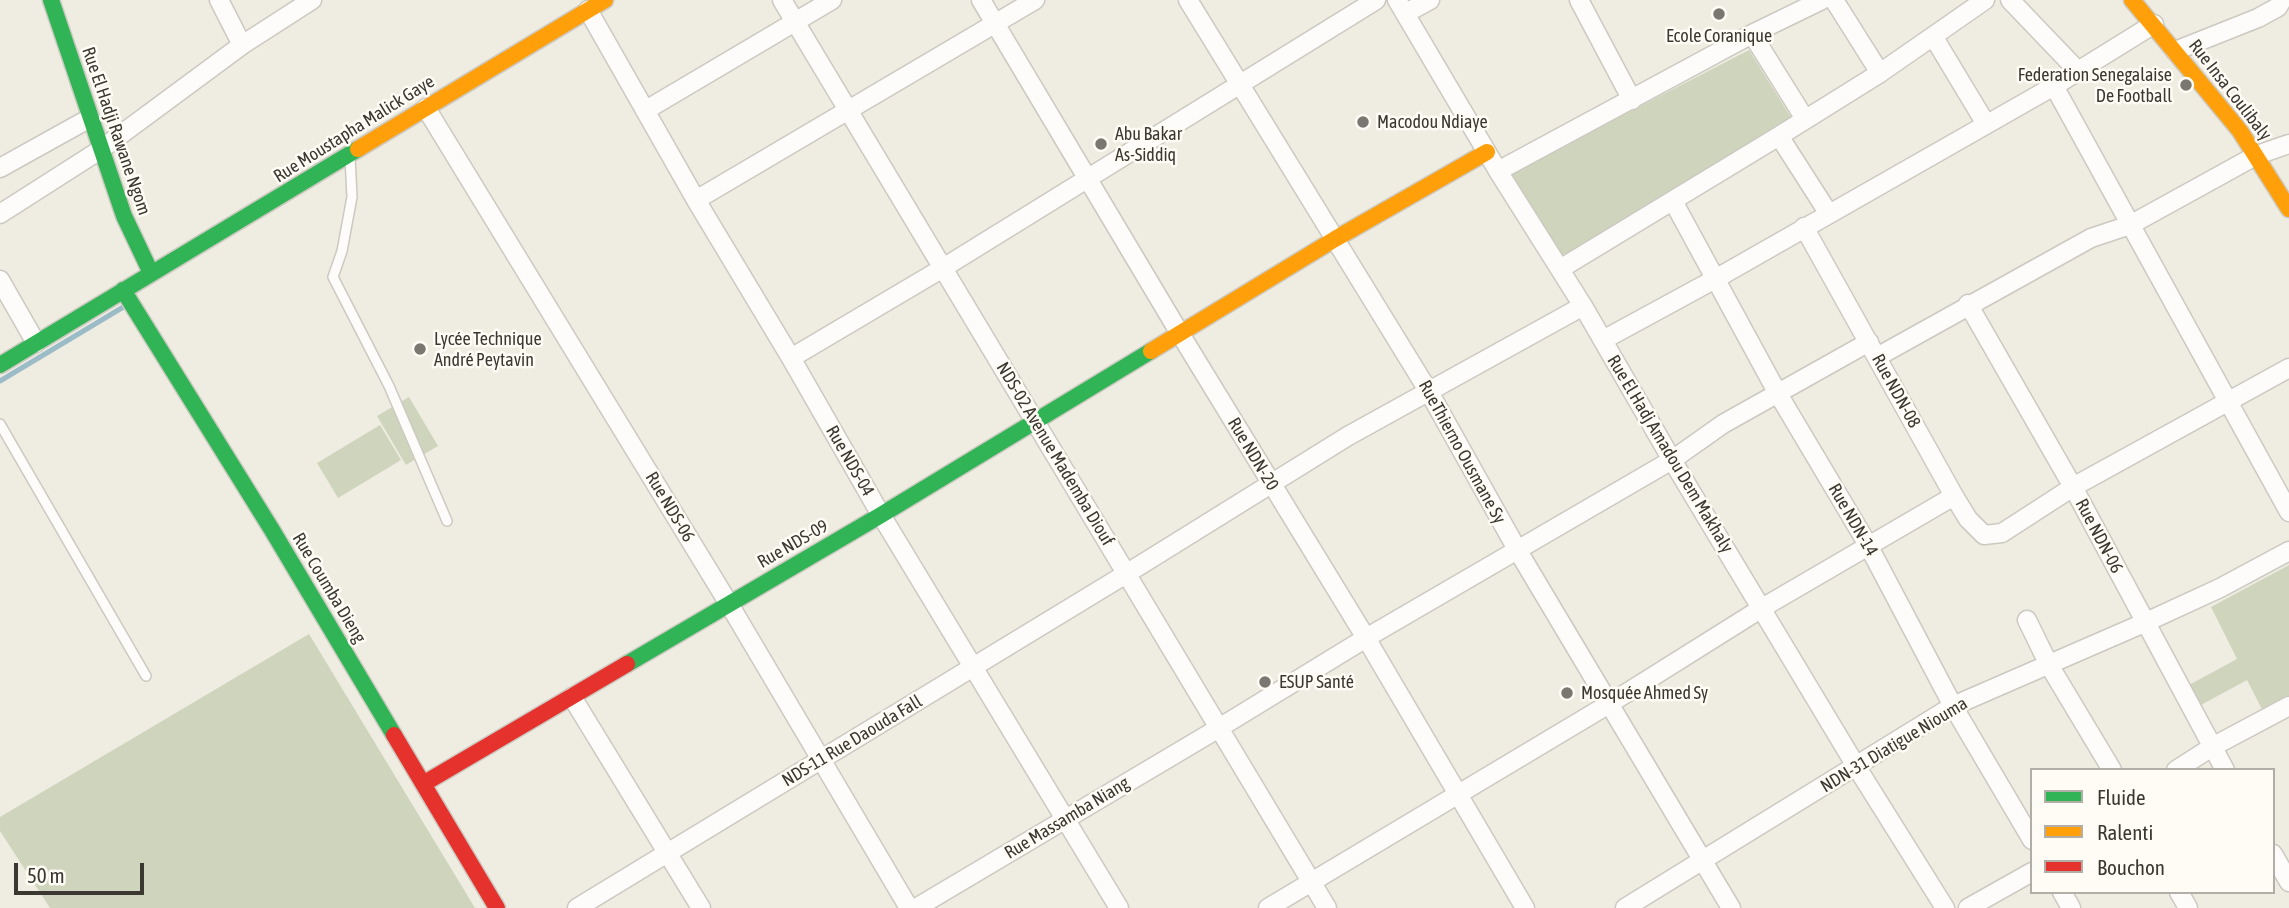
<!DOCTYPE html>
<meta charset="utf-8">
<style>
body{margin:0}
#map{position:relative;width:2289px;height:908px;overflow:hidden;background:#efece2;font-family:"Asap Condensed",sans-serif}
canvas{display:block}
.legend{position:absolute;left:2030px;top:768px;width:245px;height:126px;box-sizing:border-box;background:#fffcf5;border:2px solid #b0aea7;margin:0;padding:9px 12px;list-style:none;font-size:21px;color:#3a3831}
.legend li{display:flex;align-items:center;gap:14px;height:35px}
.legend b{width:35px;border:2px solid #b0aea7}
.scale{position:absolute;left:14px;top:863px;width:130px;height:32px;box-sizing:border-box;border:4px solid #3a3831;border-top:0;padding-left:9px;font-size:21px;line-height:24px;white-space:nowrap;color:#3a3831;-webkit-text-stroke:5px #fffcf5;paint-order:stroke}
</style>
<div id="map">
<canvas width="2289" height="908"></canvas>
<ul class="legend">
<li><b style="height:9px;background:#30b455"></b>Fluide</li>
<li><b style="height:9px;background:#ff9f0a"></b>Ralenti</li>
<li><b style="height:9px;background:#e5322d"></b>Bouchon</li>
</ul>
<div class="scale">50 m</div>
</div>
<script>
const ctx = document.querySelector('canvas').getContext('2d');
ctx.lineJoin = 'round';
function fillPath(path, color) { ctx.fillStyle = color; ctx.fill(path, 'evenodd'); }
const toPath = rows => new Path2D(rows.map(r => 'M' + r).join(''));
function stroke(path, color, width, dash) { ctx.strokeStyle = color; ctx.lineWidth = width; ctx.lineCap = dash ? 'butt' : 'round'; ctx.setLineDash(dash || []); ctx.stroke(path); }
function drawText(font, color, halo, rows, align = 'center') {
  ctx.font = font + ' "Asap Condensed",sans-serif'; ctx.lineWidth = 5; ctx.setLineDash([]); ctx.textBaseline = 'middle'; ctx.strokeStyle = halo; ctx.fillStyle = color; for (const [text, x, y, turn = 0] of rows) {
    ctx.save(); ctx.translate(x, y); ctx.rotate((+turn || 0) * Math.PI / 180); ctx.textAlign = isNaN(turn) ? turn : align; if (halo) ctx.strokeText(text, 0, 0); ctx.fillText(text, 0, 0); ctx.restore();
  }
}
fillPath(toPath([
 [1749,50,1792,119,1557,260,1505,176],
 [409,397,438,446,406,465,377,416],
 [380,425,401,460,338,498,317,463],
 [2289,565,2289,700,2264,713,2247,680,2201,705,2189,685,2237,659,2211,607],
 [309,634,475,908,50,908,0,831,0,817]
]), '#cfd5bc');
stroke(toPath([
 [0,381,125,306]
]), '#9bbcc6', 5);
const lane = toPath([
 [350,157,352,197,342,251,333,277,389,386,447,521],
 [0,424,146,676]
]);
const street = toPath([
 [219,0,242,45],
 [782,0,1327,908],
 [981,0,1179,332,1366,638,1525,908],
 [1188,0,1429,392,1518,551,1731,908],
 [1397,0,1498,171,1583,306,1672,460,1856,766,1945,908],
 [1579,0,1632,100],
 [1834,0,1880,73],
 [2010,0,2078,71],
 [588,10,696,200,791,358,881,515,1119,908],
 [1406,13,1430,0],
 [1752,34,1805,119],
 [1933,36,1986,124],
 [2175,51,2258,18,2278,7,2282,0],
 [2054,86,2289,512],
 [426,108,729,604,909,908],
 [646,110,832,0],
 [0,168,90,118],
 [1498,171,1752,34,1822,0],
 [696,200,1035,0],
 [1673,201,1777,392,1868,545,1953,706,2032,840],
 [0,214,100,150,242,45,312,0],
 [1829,214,1779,136,1880,73,1985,0],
 [1804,227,1954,496,1968,519,1984,535,2002,533,2073,487,2289,368],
 [1560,269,1779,136],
 [0,280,36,343],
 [1968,304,2073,487,2225,770],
 [1603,340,1717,278,2054,86,2154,24],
 [1877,357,2091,238,2130,225,2257,155,2289,144],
 [791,358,943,268,1376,0],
 [2027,620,2049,665,2112,770],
 [572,697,701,908],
 [2176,770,2212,747,2289,706],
 [2273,854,2289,882],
 [2062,892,2071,908],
 [2179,892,2188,908],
 [577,908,1126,574,1348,436,1583,306],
 [916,908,1219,728,1366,638,1672,460,1723,424,1869,342],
 [1268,908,1609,704,1762,608,1954,496],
 [1625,908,1953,706,2144,623,2220,588,2289,551],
 [1968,908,2032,872]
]);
const fast = toPath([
 [51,0,124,216,151,273],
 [123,290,272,530,394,735],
 [0,365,358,149],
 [627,664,881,515,1151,351]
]);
const slow = toPath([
 [2132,0,2240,131,2289,209],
 [358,149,605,0],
 [1151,351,1335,239,1487,152]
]);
const jam = toPath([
 [394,735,497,908],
 [423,784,627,664]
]);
stroke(lane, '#ccc9c1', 12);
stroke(street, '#ccc9c1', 21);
stroke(fast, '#ccc9c1', 19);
stroke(slow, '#ccc9c1', 19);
stroke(jam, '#ccc9c1', 19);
stroke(lane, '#fdfcfb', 9);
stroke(street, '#fdfcfb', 18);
stroke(fast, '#30b455', 16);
stroke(slow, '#ff9f0a', 16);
stroke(jam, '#e5322d', 16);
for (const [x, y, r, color] of [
 [1719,14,7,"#79776f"],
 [2186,85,7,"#79776f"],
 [1363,122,7,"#79776f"],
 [1101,144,7,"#79776f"],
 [420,349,7,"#79776f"],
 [1265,682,7,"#79776f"],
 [1567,693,7,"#79776f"]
]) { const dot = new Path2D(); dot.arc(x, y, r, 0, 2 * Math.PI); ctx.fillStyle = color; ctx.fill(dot); stroke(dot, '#fffcf5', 2.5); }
drawText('18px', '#3a3831', '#fffcf5', [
 ["Ecole Coranique",1719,36,"center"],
 ["Federation Senegalaise",2172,75,"right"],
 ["De Football",2172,96,"right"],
 ["Macodou Ndiaye",1377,122],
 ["Abu Bakar",1115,134],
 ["As-Siddiq",1115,155],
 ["Lycée Technique",434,339],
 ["André Peytavin",434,360],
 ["ESUP Santé",1279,682],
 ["Mosquée Ahmed Sy",1581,693]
], 'left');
drawText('18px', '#3a3831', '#fffcf5', [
 ["Rue Insa Coulibaly",2230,90,52],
 ["Rue Moustapha Malick Gaye",354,129,-32],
 ["Rue El Hadji Rawane Ngom",116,131,71],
 ["Rue NDN-08",1896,391,61],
 ["RueThierno Ousmane Sy",1462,452,61],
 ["NDS-02 Avenue Mademba Diouf",1055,454,59],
 ["Rue NDN-20",1253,454,59],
 ["Rue El Hadj Amadou Dem Makhaly",1670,454,59],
 ["Rue NDS-04",850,461,60],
 ["Rue NDS-06",670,507,59],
 ["Rue NDN-14",1853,520,60],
 ["Rue NDN-06",2099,536,62],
 ["Rue NDS-09",793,544,-30],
 ["Rue Coumba Dieng",329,588,59],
 ["NDS-11 Rue Daouda Fall",852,741,-31],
 ["NDN-31 Diatigue Niouma",1894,745,-31],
 ["Rue Massamba Niang",1067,818,-31]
]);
</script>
